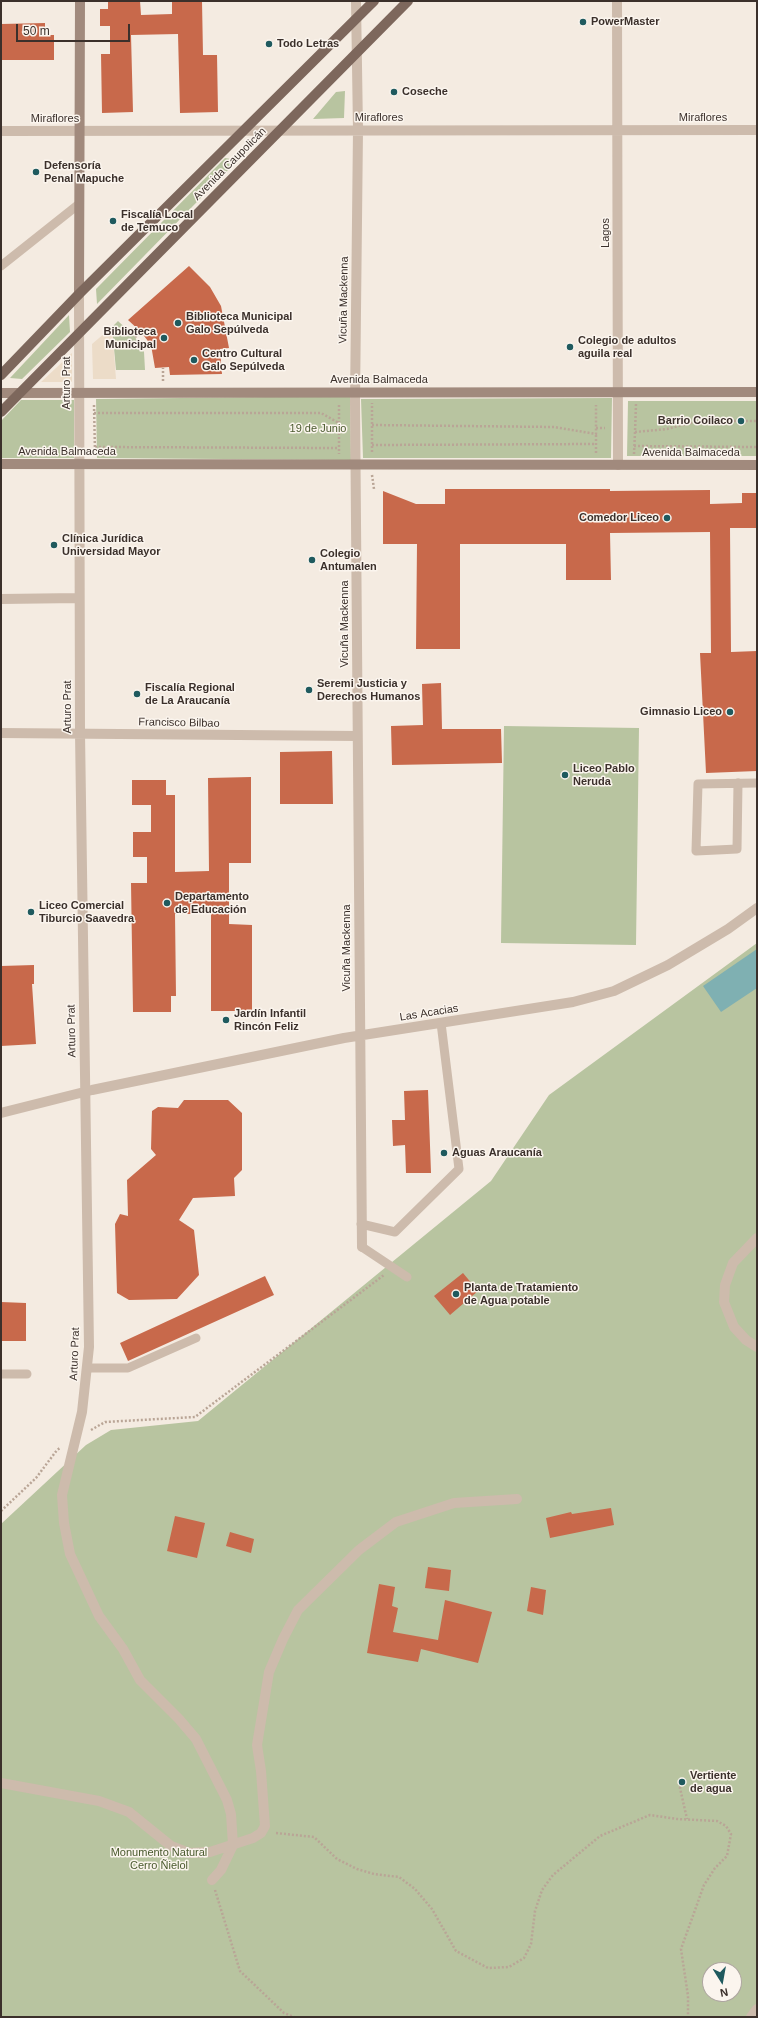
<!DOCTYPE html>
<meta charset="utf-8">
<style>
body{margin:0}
#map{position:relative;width:758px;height:2018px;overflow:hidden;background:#f4ebe1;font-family:Helvetica,sans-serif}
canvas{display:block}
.frame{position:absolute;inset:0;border:2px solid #3b302b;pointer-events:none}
.north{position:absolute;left:702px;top:1962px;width:40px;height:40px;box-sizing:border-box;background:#fbf5ee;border:1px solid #aea6a0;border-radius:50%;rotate:169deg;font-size:11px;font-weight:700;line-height:16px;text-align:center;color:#3b302b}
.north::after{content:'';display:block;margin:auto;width:14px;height:18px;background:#1f5a5e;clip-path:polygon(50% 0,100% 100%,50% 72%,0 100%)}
.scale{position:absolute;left:16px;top:24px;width:114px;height:18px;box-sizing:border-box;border:2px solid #3b302b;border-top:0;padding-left:5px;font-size:12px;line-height:14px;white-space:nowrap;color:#3b302b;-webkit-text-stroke:3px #fbf5ee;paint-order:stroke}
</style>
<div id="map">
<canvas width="758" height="2018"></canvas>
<div class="frame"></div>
<div class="north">N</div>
<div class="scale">50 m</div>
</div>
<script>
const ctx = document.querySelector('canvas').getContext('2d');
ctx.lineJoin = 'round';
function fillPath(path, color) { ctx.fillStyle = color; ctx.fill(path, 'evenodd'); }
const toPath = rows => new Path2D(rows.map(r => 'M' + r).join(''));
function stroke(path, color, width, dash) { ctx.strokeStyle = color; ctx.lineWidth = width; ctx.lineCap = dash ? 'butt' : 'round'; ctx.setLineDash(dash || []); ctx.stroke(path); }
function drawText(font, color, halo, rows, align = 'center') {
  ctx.font = font + ' Helvetica,sans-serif'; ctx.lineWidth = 3; ctx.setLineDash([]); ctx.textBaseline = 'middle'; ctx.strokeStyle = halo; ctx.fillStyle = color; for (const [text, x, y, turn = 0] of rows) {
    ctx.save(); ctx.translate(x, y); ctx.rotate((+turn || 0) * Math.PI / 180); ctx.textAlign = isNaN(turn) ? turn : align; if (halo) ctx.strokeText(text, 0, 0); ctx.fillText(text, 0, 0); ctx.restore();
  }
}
fillPath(toPath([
 [345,91,344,118,313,119,336,92],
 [225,158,238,160,97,304,96,289],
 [69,315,70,332,22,379,10,378],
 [118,321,135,337,144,352,145,370,116,370,112,327],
 [350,396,351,460,97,458,96,399],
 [612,398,611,458,363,458,361,399],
 [21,400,74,400,74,458,1,458,1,421],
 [628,401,757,401,757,456,627,456],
 [504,726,639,728,636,945,501,943],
 [757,943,757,2017,1,2017,1,1524,86,1445,111,1430,198,1421,491,1181,549,1095],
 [710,1970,734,1970,734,1994,710,1994]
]), '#b8c4a0');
fillPath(toPath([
 [112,327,116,379,93,379,92,344],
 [72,353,72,382,41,382]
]), '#ecdcc8');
fillPath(toPath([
 [757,949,757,988,721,1012,703,986]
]), '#7fb0b2');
fillPath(toPath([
 [108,1,140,1,141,15,172,14,172,1,202,1,203,55,217,55,218,112,180,113,178,34,131,35,133,112,102,113,101,54,110,54,110,26,100,26,100,9,108,9],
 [45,23,45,35,54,35,54,60,1,60,1,24],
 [189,266,210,287,221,306,229,348,220,349,222,374,170,375,169,367,155,368,151,345,141,332,128,320],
 [445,489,610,489,610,491,710,490,710,504,742,503,742,493,757,493,757,528,730,528,731,652,757,651,757,771,706,773,700,653,711,653,710,532,610,533,611,580,566,580,566,544,460,544,460,649,416,649,417,544,383,544,383,491,416,504,445,504],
 [441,683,442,729,501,729,502,763,392,765,391,726,423,725,422,684],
 [332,751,333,804,280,804,280,752],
 [251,777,251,863,229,863,229,924,252,925,252,1011,211,1011,211,914,175,914,176,996,171,996,171,1012,133,1012,131,883,147,883,147,857,133,857,133,832,151,832,151,805,132,805,132,780,166,780,166,795,175,795,175,872,209,871,208,778],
 [34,965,34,984,32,984,36,1044,1,1046,1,966],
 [428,1090,431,1173,406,1173,405,1145,393,1146,392,1120,405,1120,404,1091],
 [184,1100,228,1100,242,1113,242,1170,234,1178,235,1196,193,1198,179,1220,194,1230,199,1275,177,1299,129,1300,117,1293,115,1224,120,1214,128,1216,127,1180,156,1155,151,1149,152,1111,158,1107,178,1108],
 [463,1273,478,1291,450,1315,434,1296],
 [265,1276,274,1295,128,1361,120,1343],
 [1,1302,26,1303,26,1341,1,1341],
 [611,1508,614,1525,550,1538,546,1518,571,1512,572,1514],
 [175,1516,205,1523,197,1558,167,1551],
 [230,1532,254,1539,251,1553,226,1546],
 [428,1567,451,1570,449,1591,425,1588],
 [379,1584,395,1587,392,1606,398,1608,393,1632,438,1640,445,1600,492,1612,478,1663,421,1649,418,1662,367,1653],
 [531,1587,546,1590,543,1615,527,1611]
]), '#c8694b');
stroke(toPath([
 [135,337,141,332],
 [163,381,163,368],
 [636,404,635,432,667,429,699,421,757,421],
 [94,405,95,452],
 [339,405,339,454],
 [94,413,321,413,339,423],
 [372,425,554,427,596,434,596,405],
 [596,428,605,428],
 [372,445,596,444],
 [634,446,757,447],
 [95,447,339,448],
 [372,452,372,403],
 [596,453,596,434],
 [634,454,635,432],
 [372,475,374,489],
 [91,1430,105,1422,195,1417,384,1275],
 [1,1511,36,1478,57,1450,60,1448],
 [682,1779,680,1788,687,1819],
 [276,1833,314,1837,337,1859,357,1869,374,1874,399,1877,415,1889,432,1909,456,1951,488,1968,509,1967,524,1958,531,1944,535,1911,542,1890,553,1875,600,1836,650,1815,677,1819,717,1821,726,1826,731,1834,727,1856,715,1868,704,1885,681,1949,688,1996,688,2017],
 [215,1890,240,1971,284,2013,294,2017]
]), '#b9a596', 2.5, [2, 2]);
stroke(toPath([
 [1,266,79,204],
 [738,783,737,849,696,851,698,784,757,783],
 [361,1224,395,1232,459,1169,441,1023],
 [362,1247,407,1277],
 [88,1368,128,1368,196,1338],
 [1,1374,27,1374]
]), '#cdbbac', 9);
stroke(toPath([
 [356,1,358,130,355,401,362,1247],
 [617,1,618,465],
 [1,131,757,130],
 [79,294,80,733,89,1347,82,1412,62,1495,64,1523,70,1554,99,1616,123,1649,140,1680,179,1719,196,1739,227,1800,231,1814,233,1845,221,1870,212,1880],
 [1,599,79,598],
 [1,733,357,736],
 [1,1113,92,1090,344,1038,573,1002,614,991,668,965,728,929,757,908],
 [757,1238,733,1263,725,1285,724,1302,734,1327,746,1340,757,1347],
 [1,1783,99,1801,129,1812,171,1846,189,1853,210,1852,253,1838,261,1833,265,1826,261,1771,257,1745,269,1672,283,1639,298,1610,359,1550,396,1522,454,1503,517,1499],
 [751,2017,757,2009]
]), '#cdbbac', 10);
stroke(toPath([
 [79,294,80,1],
 [1,393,757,392],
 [1,464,757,465]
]), '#a18a7d', 10);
stroke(toPath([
 [1,375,79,294,374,1],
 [1,412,408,1]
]), '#7d675c', 10);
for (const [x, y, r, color] of [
 [583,22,4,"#1f5a5e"],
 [269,44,4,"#1f5a5e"],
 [394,92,4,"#1f5a5e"],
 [36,172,4,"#1f5a5e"],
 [113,221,4,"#1f5a5e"],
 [178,323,4,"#1f5a5e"],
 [164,338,4,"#1f5a5e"],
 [570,347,4,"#1f5a5e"],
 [194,360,4,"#1f5a5e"],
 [741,421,4,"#1f5a5e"],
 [667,518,4,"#1f5a5e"],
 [54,545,4,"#1f5a5e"],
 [312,560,4,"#1f5a5e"],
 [309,690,4,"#1f5a5e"],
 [137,694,4,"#1f5a5e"],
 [730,712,4,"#1f5a5e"],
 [565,775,4,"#1f5a5e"],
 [167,903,4,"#1f5a5e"],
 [31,912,4,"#1f5a5e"],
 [226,1020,4,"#1f5a5e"],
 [444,1153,4,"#1f5a5e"],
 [456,1294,4,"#1f5a5e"],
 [682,1782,4,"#1f5a5e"]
]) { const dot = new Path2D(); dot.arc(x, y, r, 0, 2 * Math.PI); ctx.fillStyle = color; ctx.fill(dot); stroke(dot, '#fbf5ee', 1.5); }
drawText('bold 11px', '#3b302b', '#fbf5ee', [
 ["PowerMaster",591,22],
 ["Todo Letras",277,44],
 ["Coseche",402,92],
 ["Defensoría",44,166],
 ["Penal Mapuche",44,179],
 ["Fiscalía Local",121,215],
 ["de Temuco",121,228],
 ["Biblioteca Municipal",186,317],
 ["Galo Sepúlveda",186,330],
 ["Biblioteca",156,332,"right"],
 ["Municipal",156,345,"right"],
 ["Colegio de adultos",578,341],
 ["aguila real",578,354],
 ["Centro Cultural",202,354],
 ["Galo Sepúlveda",202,367],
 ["Barrio Coilaco",733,421,"right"],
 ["Comedor Liceo",659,518,"right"],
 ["Clínica Jurídica",62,539],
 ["Universidad Mayor",62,552],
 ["Colegio",320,554],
 ["Antumalen",320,567],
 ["Seremi Justicia y",317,684],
 ["Derechos Humanos",317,697],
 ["Fiscalía Regional",145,688],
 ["de La Araucanía",145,701],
 ["Gimnasio Liceo",722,712,"right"],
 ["Liceo Pablo",573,769],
 ["Neruda",573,782],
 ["Departamento",175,897],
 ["de Educación",175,910],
 ["Liceo Comercial",39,906],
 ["Tiburcio Saavedra",39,919],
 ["Jardín Infantil",234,1014],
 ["Rincón Feliz",234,1027],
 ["Aguas Araucanía",452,1153],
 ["Planta de Tratamiento",464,1288],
 ["de Agua potable",464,1301],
 ["Vertiente",690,1776],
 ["de agua",690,1789]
], 'left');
drawText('11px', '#3b302b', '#fbf5ee', [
 ["Miraflores",379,118],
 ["Miraflores",703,118],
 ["Miraflores",55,119],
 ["Avenida Caupolicán",230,164,-45],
 ["Lagos",606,233,-90],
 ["Vicuña Mackenna",344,300,-89],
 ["Avenida Balmaceda",379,380],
 ["Arturo Prat",67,383,-90],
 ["Avenida Balmaceda",67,452],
 ["Avenida Balmaceda",691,453],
 ["Vicuña Mackenna",345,624,-90],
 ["Arturo Prat",68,707,-90],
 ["Francisco Bilbao",179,723,1],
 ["Vicuña Mackenna",347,948,-90],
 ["Las Acacias",429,1013,-9],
 ["Arturo Prat",72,1031,-91],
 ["Arturo Prat",75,1354,-88]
]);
drawText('11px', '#4a5a2e', '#fbf5ee', [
 ["19 de Junio",318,429],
 ["Monumento Natural",159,1853],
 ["Cerro Ñielol",159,1866]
]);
</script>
